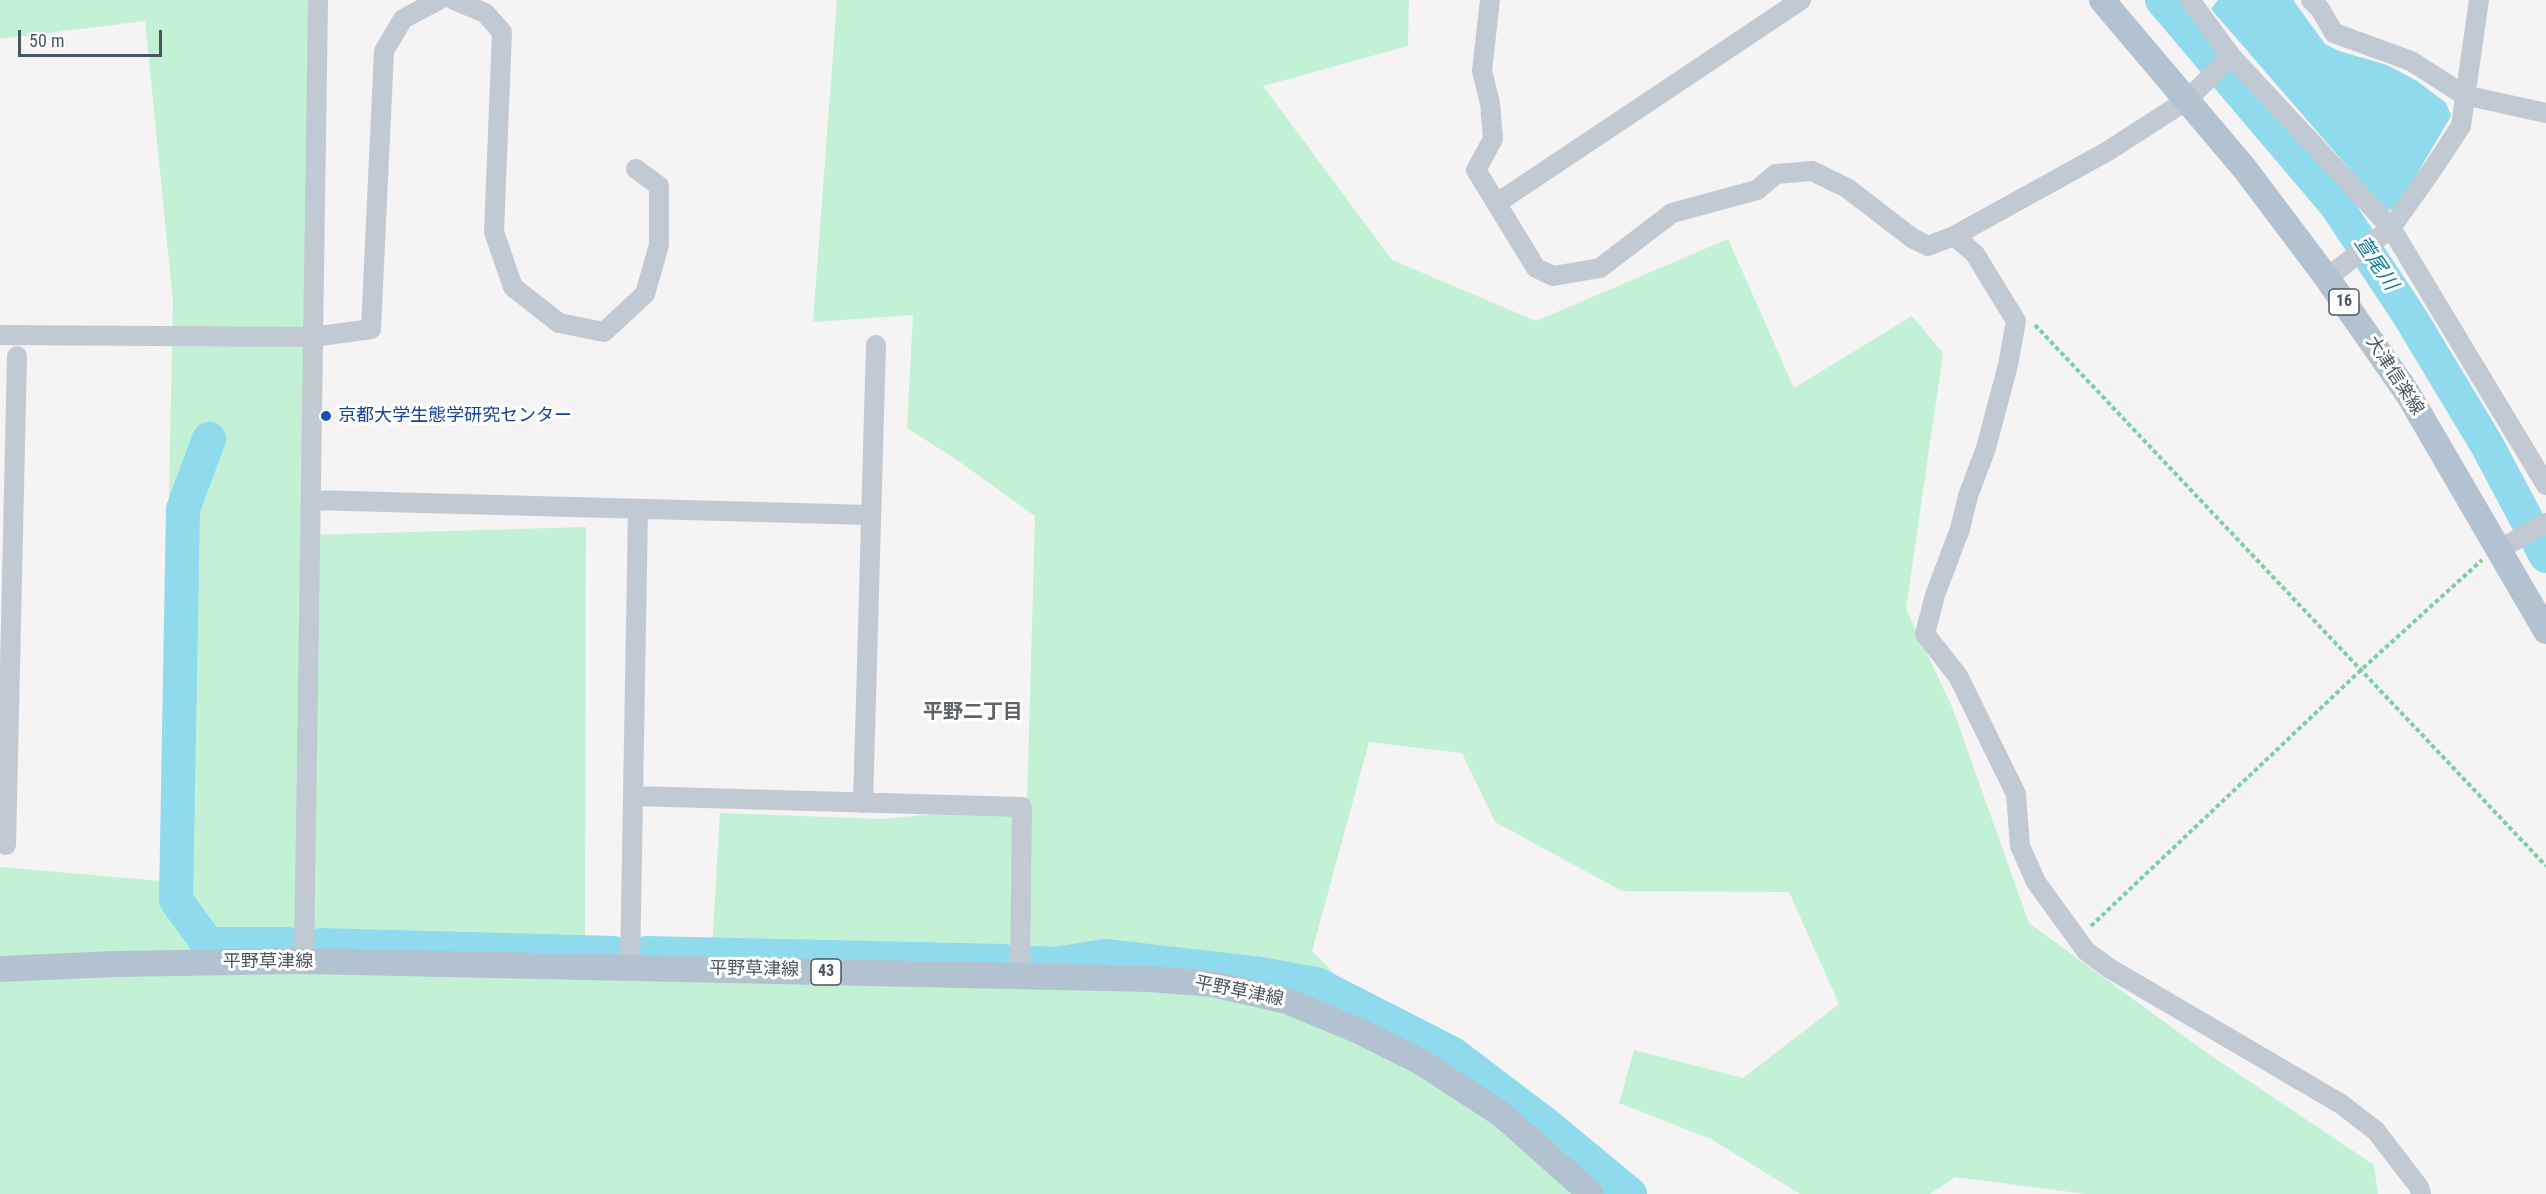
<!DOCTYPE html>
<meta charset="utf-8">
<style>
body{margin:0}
#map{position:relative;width:2546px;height:1194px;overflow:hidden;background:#f5f3f3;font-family:"Roboto Condensed",sans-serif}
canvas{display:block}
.scale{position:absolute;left:18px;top:30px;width:144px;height:27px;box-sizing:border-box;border:3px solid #4a5661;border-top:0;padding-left:8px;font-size:18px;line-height:21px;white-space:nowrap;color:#4a5661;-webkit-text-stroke:4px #fff;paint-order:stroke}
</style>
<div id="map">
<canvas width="2546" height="1194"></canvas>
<div class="scale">50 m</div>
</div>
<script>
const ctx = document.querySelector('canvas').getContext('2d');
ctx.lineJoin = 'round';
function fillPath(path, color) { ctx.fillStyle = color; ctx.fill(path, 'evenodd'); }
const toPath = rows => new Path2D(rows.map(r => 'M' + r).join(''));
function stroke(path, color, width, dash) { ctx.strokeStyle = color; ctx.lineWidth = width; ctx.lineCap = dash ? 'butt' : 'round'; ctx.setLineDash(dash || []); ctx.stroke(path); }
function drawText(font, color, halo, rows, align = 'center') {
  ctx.font = font + ' "Roboto Condensed","Noto Sans JP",sans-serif'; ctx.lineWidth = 6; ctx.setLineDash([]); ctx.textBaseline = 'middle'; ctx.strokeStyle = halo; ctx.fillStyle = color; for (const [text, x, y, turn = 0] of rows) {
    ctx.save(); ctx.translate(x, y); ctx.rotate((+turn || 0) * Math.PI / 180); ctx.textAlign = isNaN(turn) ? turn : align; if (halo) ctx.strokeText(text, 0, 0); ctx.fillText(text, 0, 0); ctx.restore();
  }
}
fillPath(toPath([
 [0,0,318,0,310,535,586,527,585,962,711,965,720,813,884,819,1027,804,1035,516,957,460,907,428,913,315,813,322,837,0,1409,0,1408,46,1263,86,1392,260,1536,321,1728,239,1794,388,1912,316,1943,353,1906,609,1952,707,2029,923,2207,1053,2374,1165,2378,1194,2086,1194,1955,1177,1930,1194,1800,1194,1711,1139,1619,1103,1634,1050,1743,1078,1839,1004,1789,892,1622,891,1495,822,1462,753,1369,742,1312,951,1421,1062,1594,1194,0,1194,0,867,161,881,173,302,145,21,0,39]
]), '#c3f1d5');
fillPath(toPath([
 [2218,0,2293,0,2325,44,2339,51,2387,65,2417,81,2446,103,2451,116,2397,208,2386,211,2211,9]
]), '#90daee');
stroke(toPath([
 [2162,0,2336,205,2410,317,2487,445,2546,556],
 [209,439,183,509,176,900,208,944,287,944],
 [321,945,614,953],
 [646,953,1005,961],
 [1036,963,1055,964,1105,956,1260,974,1316,984,1453,1054,1548,1126,1630,1194]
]), '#90daee', 34);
stroke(toPath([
 [2035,325,2546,866],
 [2091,926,2362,669,2482,560]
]), '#7ad0a6', 4, [4.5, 3]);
stroke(toPath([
 [454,0,485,13,502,32,494,232,513,287,559,323,604,332,645,294,659,245,659,186,636,169],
 [1490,0,1482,71,1490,103,1493,139,1476,170,1536,268,1553,276,1600,268,1672,213,1757,190,1776,174,1812,171,1847,188,1912,238,1928,246,1954,236,1975,254,2016,321,2008,365,1986,448,1968,496,1960,529,1935,595,1925,634,1958,676,2016,794,2020,846,2036,882,2086,951,2109,968,2341,1104,2376,1131,2419,1187,2421,1194],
 [2190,0,2231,56,2391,228,2546,485],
 [2311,0,2320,9,2334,33,2411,61,2464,95,2546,113],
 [1497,203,1801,0],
 [1954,236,2108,151,2187,100,2231,56],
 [2327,278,2391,228,2434,167,2461,126,2479,0],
 [0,335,313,337,371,329,384,51,403,19,439,0],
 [311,500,871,515],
 [2498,550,2546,523],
 [633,796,1022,807,1020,976],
 [863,803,876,345],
 [6,845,17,356],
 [304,961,318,0],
 [630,968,638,510]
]), '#c1cad2', 20);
stroke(toPath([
 [2102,0,2245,169,2327,278,2408,394,2546,631],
 [0,969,115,964,304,961,1150,979,1213,984,1287,1001,1359,1031,1421,1062,1501,1114,1591,1194]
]), '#b3c2d1', 26);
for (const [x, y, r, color] of [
 [326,416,6,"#1a4fb4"]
]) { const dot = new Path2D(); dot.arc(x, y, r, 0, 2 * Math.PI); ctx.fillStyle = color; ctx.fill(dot); stroke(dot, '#fff', 2); }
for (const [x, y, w] of [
 [2344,302,30],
 [826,972,30]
]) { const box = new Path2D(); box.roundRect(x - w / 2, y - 13, w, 26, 4.5); ctx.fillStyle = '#fff'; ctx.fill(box); stroke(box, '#4a5661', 1.5); }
drawText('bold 16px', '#4a5661', null, [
 ["16",2344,302],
 ["43",826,972]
]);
drawText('18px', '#4a5661', '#fff', [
 ["大津信楽線",2394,376,57],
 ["平野草津線",268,962],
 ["平野草津線",754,970,1],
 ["平野草津線",1239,992,11]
]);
drawText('18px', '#164399', '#fff', [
 ["京都大学生態学研究センター",338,416]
], 'left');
drawText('italic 20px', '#0c7c9b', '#fff', [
 ["萱尾川",2375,264,56]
]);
drawText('bold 20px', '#5f6368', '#fff', [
 ["平野二丁目",973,713]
]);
</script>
